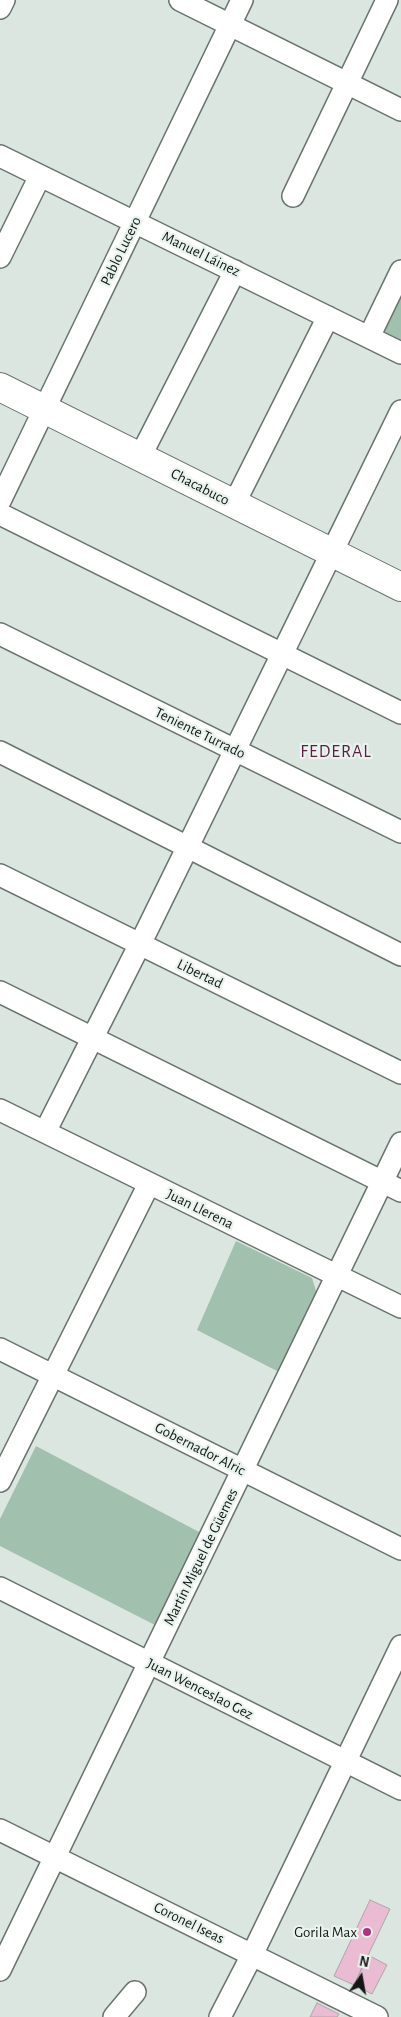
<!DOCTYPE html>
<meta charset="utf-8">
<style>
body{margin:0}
#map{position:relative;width:401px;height:2017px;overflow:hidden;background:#dbe6e0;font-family:"Alegreya Sans",sans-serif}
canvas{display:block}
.north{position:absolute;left:336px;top:1952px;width:50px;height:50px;-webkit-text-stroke:4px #e9f3ed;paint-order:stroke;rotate:12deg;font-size:14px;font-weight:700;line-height:20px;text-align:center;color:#131614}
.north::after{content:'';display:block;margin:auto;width:18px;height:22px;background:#131614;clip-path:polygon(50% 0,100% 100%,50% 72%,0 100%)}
</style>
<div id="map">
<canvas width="401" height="2017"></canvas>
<div class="north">N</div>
</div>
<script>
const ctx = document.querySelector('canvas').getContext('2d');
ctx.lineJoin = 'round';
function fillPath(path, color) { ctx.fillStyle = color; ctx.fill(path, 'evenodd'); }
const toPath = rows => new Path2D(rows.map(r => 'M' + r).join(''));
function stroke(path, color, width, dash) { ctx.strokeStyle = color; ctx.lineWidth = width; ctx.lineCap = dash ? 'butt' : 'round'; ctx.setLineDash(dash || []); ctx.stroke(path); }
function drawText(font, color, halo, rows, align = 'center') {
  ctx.font = font + ' "Alegreya Sans",sans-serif'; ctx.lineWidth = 4.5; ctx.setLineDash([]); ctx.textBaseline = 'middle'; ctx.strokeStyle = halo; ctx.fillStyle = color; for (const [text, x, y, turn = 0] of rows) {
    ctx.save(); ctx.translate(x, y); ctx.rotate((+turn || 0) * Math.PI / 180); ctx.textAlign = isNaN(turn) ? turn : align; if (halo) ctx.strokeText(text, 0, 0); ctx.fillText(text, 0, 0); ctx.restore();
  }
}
fillPath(toPath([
 [401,288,401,343,379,332],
 [236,1241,312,1278,317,1294,279,1372,197,1330],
 [36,1446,201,1533,155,1625,0,1546,0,1519]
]), '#a1c0ae');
const building = toPath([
 [370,1900,390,1909,354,1985,334,1976,370,1900],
 [368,1955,387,1965,372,1994,354,1985,368,1955],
 [317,2003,339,2014,337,2017,310,2017,317,2003]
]);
fillPath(building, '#e9bcd3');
stroke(building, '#afa4a9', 1);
const minor = toPath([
 [180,0,401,110],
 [0,8,4,0],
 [0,156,401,353],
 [293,196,387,0],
 [0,257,40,176],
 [369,337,401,271],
 [140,457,235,271],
 [0,501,242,0],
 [234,504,328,317],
 [0,514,401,713],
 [0,634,401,832],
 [0,752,401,955],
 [0,875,401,1073],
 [0,992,401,1191],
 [0,1110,401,1307],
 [45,1132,148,928,401,411],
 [0,1349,401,1549],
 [0,1481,149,1184],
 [0,1588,401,1789],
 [0,1830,377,2017],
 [0,1970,401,1143],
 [114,2017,135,1992],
 [220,2017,252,1955,401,1646]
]);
const major = toPath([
 [0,387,401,587]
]);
stroke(minor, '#6a746e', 24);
stroke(major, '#6a746e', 30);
stroke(minor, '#fff', 21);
stroke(major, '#fff', 28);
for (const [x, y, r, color] of [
 [367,1932,5,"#b03281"]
]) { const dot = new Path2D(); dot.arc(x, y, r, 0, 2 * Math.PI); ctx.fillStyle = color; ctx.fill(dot); stroke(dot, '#e9f3ed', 2); }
drawText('15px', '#131614', '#e9f3ed', [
 ["Pablo Lucero",121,251,-64],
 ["Manuel Láinez",201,254,26],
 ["Chacabuco",200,487,27],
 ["Teniente Turrado",200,733,26],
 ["Libertad",200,974,26],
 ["Juan Llerena",200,1209,26],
 ["Gobernador Alric",200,1449,27],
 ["Martín Miguel de Güemes",201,1557,-64],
 ["Juan Wenceslao Gez",200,1689,27],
 ["Coronel Iseas",189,1923,26]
]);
drawText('15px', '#131614', '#e9f3ed', [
 ["Gorila Max",357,1932]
], 'right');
ctx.letterSpacing = '1px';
drawText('18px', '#5b1f43', '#e9f3ed', [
 ["FEDERAL",336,752]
]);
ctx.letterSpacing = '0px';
</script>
